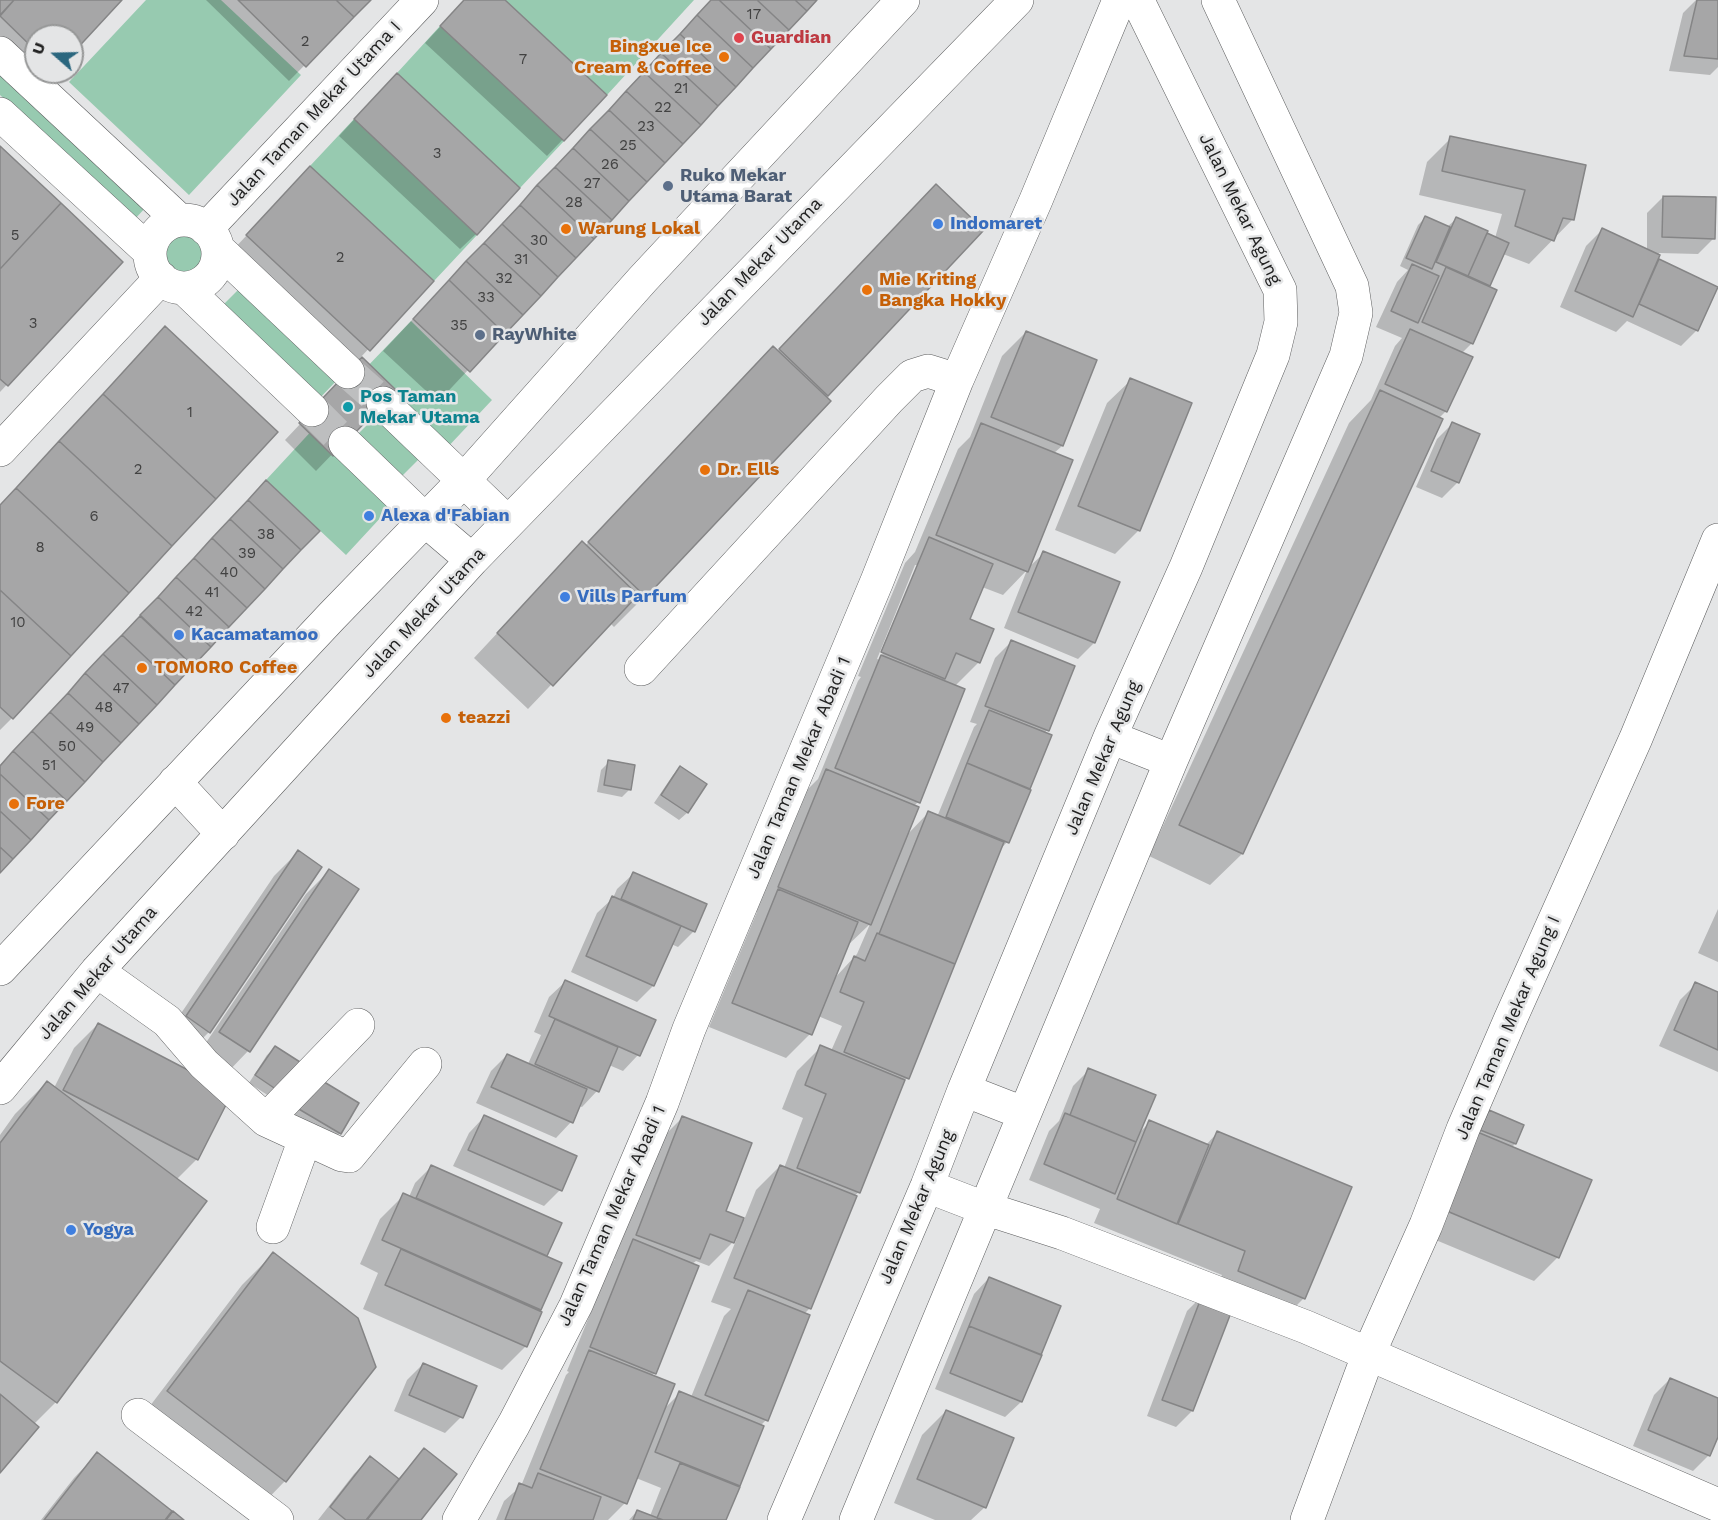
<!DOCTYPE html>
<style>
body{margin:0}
#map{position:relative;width:1718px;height:1520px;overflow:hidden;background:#e4e5e6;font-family:"Work Sans",sans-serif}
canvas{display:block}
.north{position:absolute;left:24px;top:24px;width:60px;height:60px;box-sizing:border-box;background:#e4e5e6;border:2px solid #969797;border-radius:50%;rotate:290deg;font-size:16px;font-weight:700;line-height:24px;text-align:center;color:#212121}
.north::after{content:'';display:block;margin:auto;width:21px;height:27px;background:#2b677f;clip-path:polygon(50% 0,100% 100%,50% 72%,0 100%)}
</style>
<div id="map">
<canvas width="1718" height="1520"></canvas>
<div class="north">U</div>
</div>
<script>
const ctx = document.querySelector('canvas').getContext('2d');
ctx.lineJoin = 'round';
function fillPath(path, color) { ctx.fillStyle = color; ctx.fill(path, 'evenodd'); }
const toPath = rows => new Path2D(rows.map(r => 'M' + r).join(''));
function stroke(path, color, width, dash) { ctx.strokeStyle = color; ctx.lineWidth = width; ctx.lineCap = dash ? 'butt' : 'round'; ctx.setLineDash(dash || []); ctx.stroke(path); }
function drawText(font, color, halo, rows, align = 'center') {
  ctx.font = font + ' "Work Sans",sans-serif'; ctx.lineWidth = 5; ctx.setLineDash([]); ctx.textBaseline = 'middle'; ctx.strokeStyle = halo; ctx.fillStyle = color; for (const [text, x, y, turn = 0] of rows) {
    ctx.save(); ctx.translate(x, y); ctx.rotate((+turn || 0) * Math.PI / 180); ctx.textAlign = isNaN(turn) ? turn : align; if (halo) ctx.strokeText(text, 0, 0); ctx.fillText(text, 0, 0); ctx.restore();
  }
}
fillPath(toPath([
 [146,0,221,0,301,75,189,195,69,82],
 [505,0,694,0,607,95],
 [440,26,564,141,520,188,397,73],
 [0,70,147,206,134,220,0,95],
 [354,119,477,235,434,281,310,166],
 '163 254a21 21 0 1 1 42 0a21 21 0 1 1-42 0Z',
 [241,287,338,379,317,401,220,308],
 [411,321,492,400,445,450,363,371],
 [379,413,422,456,398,480,355,437],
 [316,426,396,501,346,555,266,480]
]), '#97cab0');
fillPath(toPath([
 [0,0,120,0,72,52,72,36,36,36,36,72,53,72,40,85,0,47],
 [206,0,369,0,289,81],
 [465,0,503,0,605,95,547,156,425,43],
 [711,0,815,0,438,402,383,351],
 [1696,0,1718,0,1718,67,1710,75,1669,71,1683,13],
 [381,90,476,234,460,249,339,136],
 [1451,138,1573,219,1529,264,1503,254,1487,287,1472,343,1461,354,1446,411,1439,418,1441,420,1242,854,1210,885,1149,856,1349,423,1371,400,1395,346,1402,338,1376,327,1397,282,1408,270,1400,266,1418,225,1425,218,1447,227,1456,219,1483,240,1495,238,1502,214,1419,195,1427,162],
 [0,148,121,262,0,392],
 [295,184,432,281,360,358,394,390,316,471,285,440,354,367,231,252],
 [1663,197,1714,238,1698,254,1659,253,1652,268,1660,261,1697,330,1681,346,1627,321,1616,332,1560,307,1586,246,1602,230,1647,250,1647,213],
 [912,209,982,230,825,397,828,401,645,596,614,627,610,623,528,709,474,658,559,567,585,546,742,379,773,348,777,352],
 [1026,332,1096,361,1062,446,1053,454,1027,569,1044,553,1094,643,1078,659,1004,628,1027,570,1003,595,982,587,968,620,979,662,955,686,918,802,914,806,905,837,928,813,937,817,974,727,977,724,970,722,995,658,1011,642,1073,667,1047,730,1044,734,1050,736,1007,842,999,851,907,1078,902,1083,859,1192,854,1196,810,1308,804,1314,766,1420,760,1426,762,1427,725,1520,629,1520,637,1511,650,1516,661,1488,636,1478,625,1503,608,1520,496,1520,504,1501,521,1486,566,1375,569,1372,567,1371,610,1265,615,1259,614,1259,658,1142,682,1118,724,1212,744,1220,756,1190,780,1166,784,1168,803,1118,782,1109,797,1071,821,1047,831,1051,842,1026,818,1016,810,1034,786,1058,709,1027,757,912,755,911,802,795,818,779,858,681,861,677,858,676,905,563,915,552,958,449,970,437,1002,356],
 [915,565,918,565,880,660,877,659],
 [870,924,857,954,832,981,845,948],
 [737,1238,711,1302,731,1309,724,1316,691,1397,680,1393,663,1410,651,1376,654,1373,692,1264,696,1261,709,1266],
 [1131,380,1139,530,1115,554,1055,530,1107,403],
 [1453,423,1458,482,1442,498,1416,487,1437,439],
 [266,482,317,531,0,871,0,765],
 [0,506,12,718,0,730],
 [609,762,630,789,622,797,597,792,601,770],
 [680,767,705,784,687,813,679,820,654,803,673,775],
 [298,852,209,1032,185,1056,163,1040,274,876],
 [329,871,357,890,248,1051,225,1075,197,1056,306,894],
 [633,874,694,931,678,947,671,944,653,986,637,1002,571,972,597,913,613,898,617,889],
 [1718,909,1718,962,1698,953],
 [565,982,638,1055,623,1071,609,1065,597,1091,582,1107,579,1106,571,1122,556,1138,476,1103,491,1071,507,1055,528,1064,541,1035,534,1032,549,997],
 [1696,984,1718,994,1718,1072,1659,1046,1680,1000],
 [98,1024,230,1093,197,1159,176,1180,205,1201,56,1402,34,1424,0,1471,0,1135,15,1114,47,1082,54,1088,74,1048],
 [275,1048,298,1063,272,1098,249,1083,267,1055],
 [1089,1070,1139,1133,1150,1122,1206,1145,1217,1133,1304,1298,1280,1322,1215,1295,1222,1275,1094,1223,1100,1209,1029,1180,1049,1131,1059,1121,1073,1086],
 [295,1092,357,1103,339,1134,324,1149,277,1121],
 [484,1117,560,1190,544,1206,453,1166,469,1133],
 [1482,1119,1522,1126,1515,1144,1511,1148,1558,1257,1534,1281,1419,1233],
 [431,1167,546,1255,544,1257,560,1264,526,1346,502,1370,363,1309,378,1273,360,1264,380,1219,404,1195,409,1197,415,1183],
 [273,1254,374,1367,285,1481,254,1513,137,1423,242,1285],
 [989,1278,1021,1402,1005,1417,935,1389,974,1294],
 [1203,1295,1232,1306,1192,1411,1176,1427,1147,1416,1187,1311],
 [423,1364,475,1387,461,1417,445,1433,394,1411,407,1380],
 [1670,1379,1718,1400,1718,1433,1709,1455,1693,1471,1633,1446,1654,1395],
 [946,1411,985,1507,971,1520,935,1520,894,1503,922,1435],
 [424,1450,419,1520,318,1520,354,1474,370,1458,397,1480],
 [97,1454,182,1520,41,1520,74,1478]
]), '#0003');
const building = toPath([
 [0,0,14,0,0,15,0,0],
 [14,0,122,0,72,54,72,36,36,36,36,51,0,16,14,0],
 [238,0,336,0,354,17,306,67,238,0],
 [336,0,371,0,354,17,336,0],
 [464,0,505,0,607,95,564,141,440,26,464,0],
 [711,0,719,0,771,49,753,68,697,15,711,0],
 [719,0,757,0,789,30,771,49,719,0],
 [757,0,795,0,807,11,789,30,757,0],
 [795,0,817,0,807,11,795,0],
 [1697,0,1718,0,1718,59,1684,56,1697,0],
 [697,15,753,68,736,87,680,34,697,15],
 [680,34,736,87,718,106,661,53,680,34],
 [661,53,718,106,701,125,644,72,661,53],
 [644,72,701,125,683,144,626,91,644,72],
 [397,73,520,188,477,235,354,119,397,73],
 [626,91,683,144,665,163,609,110,626,91],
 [609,110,665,163,647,182,590,129,609,110],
 [590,129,647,182,629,201,573,148,590,129],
 [1450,136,1586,165,1574,220,1563,218,1554,241,1515,226,1525,190,1442,171,1450,136],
 [0,146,61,203,0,269,0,146],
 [573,148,629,201,612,220,555,167,573,148],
 [310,166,434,281,370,351,246,235,310,166],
 [555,167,612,220,594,239,537,185,555,167],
 [936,184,984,230,828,396,779,349,936,184],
 [537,185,594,239,576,258,520,205,537,185],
 [1663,196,1716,197,1715,239,1662,237,1663,196],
 [61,203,123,262,8,386,0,379,0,269,61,203],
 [520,205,576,258,558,277,502,224,520,205],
 [1425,216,1450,227,1432,269,1406,258,1425,216],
 [1456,217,1488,231,1468,276,1436,262,1456,217],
 [502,224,558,277,541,296,484,243,502,224],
 [1602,228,1660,255,1633,317,1575,291,1602,228],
 [1487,233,1509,243,1490,286,1468,276,1487,233],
 [484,243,541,296,523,315,466,261,484,243],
 [1659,259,1718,287,1698,331,1639,304,1659,259],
 [466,261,523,315,505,334,449,280,466,261],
 [1412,264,1439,276,1418,323,1391,311,1412,264],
 [1446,267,1497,290,1473,344,1422,322,1446,267],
 [449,280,505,334,470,372,413,319,449,280],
 [165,326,278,432,216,499,103,394,165,326],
 [1410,329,1473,357,1447,412,1385,384,1410,329],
 [1026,331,1097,360,1063,446,991,417,1026,331],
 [773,346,831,401,646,597,588,542,773,346],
 [362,357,396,390,333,456,299,423,362,357],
 [1130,378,1192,403,1140,531,1078,506,1130,378],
 [1380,390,1443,419,1243,854,1179,825,1380,390],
 [103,394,216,499,172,546,59,441,103,394],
 [1452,422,1480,434,1459,483,1431,471,1452,422],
 [981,423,1073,460,1028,572,936,535,981,423],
 [59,441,172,546,129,593,16,488,59,441],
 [266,480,320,531,301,550,248,500,266,480],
 [16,488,129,593,71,656,0,590,0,505,16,488],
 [248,500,301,550,283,569,230,519,248,500],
 [230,519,283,569,265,589,212,538,230,519],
 [929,537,993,564,970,619,994,629,980,663,956,653,945,679,881,652,929,537],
 [212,538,265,589,247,608,194,558,212,538],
 [582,541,638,595,553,686,497,633,582,541],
 [1043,551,1120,582,1095,643,1018,612,1043,551],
 [194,558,247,608,229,627,176,577,194,558],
 [176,577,229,627,211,647,158,597,176,577],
 [0,590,71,656,13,719,0,707,0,590],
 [158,597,211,647,193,666,140,615,158,597],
 [140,616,193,666,175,685,122,635,140,616],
 [122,635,175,685,157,705,103,654,122,635],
 [1011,640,1075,666,1049,731,985,706,1011,640],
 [103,654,157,705,139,724,85,673,103,654],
 [881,655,965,689,920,803,835,768,881,655],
 [85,673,139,724,121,743,68,693,85,673],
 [68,693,121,743,103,762,50,712,68,693],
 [989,710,1052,735,1030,789,967,763,989,710],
 [50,712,103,762,85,782,32,731,50,712],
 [32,731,85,782,67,801,13,751,32,731],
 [13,751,67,801,49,820,0,774,0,766,13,751],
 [608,760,635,765,631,790,604,785,608,760],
 [967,763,1031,790,1009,843,946,817,967,763],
 [680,766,707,784,688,813,661,795,680,766],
 [826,769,919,807,871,925,778,887,826,769],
 [0,774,49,820,31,840,0,811,0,774],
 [0,811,31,840,13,859,0,847,0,811],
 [928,811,1004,842,955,964,879,934,928,811],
 [0,847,13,859,0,873,0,847],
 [298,850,322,867,210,1033,186,1016,298,850],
 [329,869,359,889,250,1052,219,1032,329,869],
 [633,872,707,904,695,932,621,899,633,872],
 [778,889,858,922,812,1035,732,1003,778,889],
 [612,896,681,926,654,986,586,956,612,896],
 [877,933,955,964,909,1079,844,1052,864,1002,840,992,854,956,865,961,877,933],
 [565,980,656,1020,640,1056,549,1016,565,980],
 [1695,982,1718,992,1718,1050,1674,1030,1695,982],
 [555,1019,618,1047,599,1092,535,1064,555,1019],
 [98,1023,232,1093,198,1160,63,1090,98,1023],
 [820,1045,905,1080,860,1193,797,1168,826,1094,805,1085,820,1045],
 [275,1046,300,1062,280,1092,255,1075,275,1046],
 [507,1054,587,1089,573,1123,491,1087,507,1054],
 [1088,1068,1156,1095,1136,1142,1070,1115,1088,1068],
 [311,1074,359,1103,341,1134,292,1105,311,1074],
 [47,1081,207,1201,57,1403,0,1361,0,1143,47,1081],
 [1489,1110,1524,1125,1516,1144,1480,1130,1489,1110],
 [1065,1113,1136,1142,1115,1194,1044,1164,1065,1113],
 [484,1115,577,1156,562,1191,468,1150,484,1115],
 [682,1116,752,1143,726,1211,744,1218,734,1243,710,1234,700,1259,636,1235,682,1116],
 [1149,1120,1209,1145,1177,1224,1117,1199,1149,1120],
 [1217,1131,1352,1187,1305,1299,1238,1271,1245,1251,1178,1224,1217,1131],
 [1475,1131,1592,1180,1559,1258,1442,1209,1475,1131],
 [431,1165,562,1223,547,1256,416,1198,431,1165],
 [780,1165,857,1196,811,1309,734,1278,780,1165],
 [403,1193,562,1263,541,1310,382,1240,403,1193],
 [633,1239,699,1266,656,1374,590,1347,633,1239],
 [401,1249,542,1312,527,1347,385,1285,401,1249],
 [273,1252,358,1318,376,1367,286,1482,167,1391,273,1252],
 [989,1277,1061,1306,1041,1355,969,1326,989,1277],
 [748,1290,810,1315,768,1421,705,1395,748,1290],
 [1203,1293,1234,1305,1193,1411,1162,1400,1203,1293],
 [969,1326,1042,1355,1022,1402,950,1373,969,1326],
 [589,1350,675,1384,627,1504,540,1469,589,1350],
 [423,1363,477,1386,463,1418,409,1395,423,1363],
 [1670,1378,1718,1398,1718,1437,1710,1456,1648,1430,1670,1378],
 [679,1391,764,1426,740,1486,655,1452,679,1391],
 [0,1394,39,1427,0,1473,0,1394],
 [946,1410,1014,1438,986,1508,917,1479,946,1410],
 [424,1448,457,1474,421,1520,367,1520,424,1448],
 [97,1452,172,1511,165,1520,44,1520,97,1452],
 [370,1456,399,1479,366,1520,346,1520,330,1507,370,1456],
 [680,1463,740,1487,726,1520,663,1520,657,1518,680,1463],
 [538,1473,601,1497,593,1520,505,1520,519,1483,532,1488,538,1473],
 [637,1510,663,1520,633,1520,637,1510],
 [173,1511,184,1520,166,1520,173,1511]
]);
fillPath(building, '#a6a6a7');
stroke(building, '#858586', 1.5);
stroke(toPath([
 [348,372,383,403],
 [312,410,345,443]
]), '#bdbebf', 33, [33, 16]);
const minor = toPath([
 [0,53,179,220],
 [0,114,150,252],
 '150 254a34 34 0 1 1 68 0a34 34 0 1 1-68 0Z',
 [206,229,422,0],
 [218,249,348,372],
 [184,288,312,410],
 [383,403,508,523],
 [345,443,425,520,472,560],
 [0,450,161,278],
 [641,669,889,399,912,376,928,371,957,380],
 [1110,737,1171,761],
 [175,782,223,834],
 [0,969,332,616,464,480,643,279,903,0],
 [97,971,167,1021,204,1064,266,1120,342,1155,349,1156,425,1064],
 [0,1088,97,971,472,560,1017,0],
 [964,1090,1023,1113],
 [266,1120,358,1025],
 [927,1186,984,1208,1062,1233,1306,1327,1718,1505],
 [273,1227,305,1139],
 [138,1415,277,1520],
 [459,1520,514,1424,576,1305,662,1103,689,1029,877,581,957,380,1036,200,1117,5],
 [784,1520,927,1186,964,1090,1110,737,1186,567,1273,355,1281,322,1280,290,1138,1],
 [856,1520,1171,761,1346,356,1356,313,1352,286,1218,0],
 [1307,1520,1369,1353,1426,1225,1463,1129,1510,1020,1636,738,1718,540]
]);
stroke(minor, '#5c5d5e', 34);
stroke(minor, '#fff', 33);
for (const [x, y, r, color] of [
 [739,38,6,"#e0444e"],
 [724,57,6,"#e8710a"],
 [668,186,6,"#5c6f8a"],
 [938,224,6,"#3f7fe0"],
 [566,229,6,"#e8710a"],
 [867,290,6,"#e8710a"],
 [480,335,6,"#5c6f8a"],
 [348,407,6,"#0f9aa8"],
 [705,470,6,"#e8710a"],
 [369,516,6,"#3f7fe0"],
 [565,597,6,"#3f7fe0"],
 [179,635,6,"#3f7fe0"],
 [142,668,6,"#e8710a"],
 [446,718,6,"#e8710a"],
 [14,804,6,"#e8710a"],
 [71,1230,6,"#3f7fe0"]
]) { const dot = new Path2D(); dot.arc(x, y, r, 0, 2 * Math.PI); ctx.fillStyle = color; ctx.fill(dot); stroke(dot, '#e4e5e6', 2); }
drawText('15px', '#424242', null, [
 ["17",754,15],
 ["2",305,42],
 ["7",523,60],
 ["21",681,89],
 ["22",663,108],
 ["23",646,127],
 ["25",628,146],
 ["3",437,154],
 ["26",610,165],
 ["27",592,184],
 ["28",574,203],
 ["5",15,236],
 ["30",539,241],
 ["2",340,258],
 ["31",521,260],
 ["32",504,279],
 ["33",486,298],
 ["3",33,324],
 ["35",459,326],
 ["1",190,413],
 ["2",138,470],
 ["6",94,517],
 ["38",266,535],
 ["8",40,548],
 ["39",247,554],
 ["40",229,573],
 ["41",212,593],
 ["42",194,612],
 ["10",18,623],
 ["47",121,689],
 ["48",104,708],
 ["49",85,728],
 ["50",67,747],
 ["51",49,766]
]);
drawText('bold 18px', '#be3a42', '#e4e5e6', [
 ["Guardian",751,38]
], 'left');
drawText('bold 18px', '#c56008', '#e4e5e6', [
 ["Bingxue Ice",712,47,"right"],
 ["Cream & Coffee",712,68,"right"],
 ["Warung Lokal",578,229],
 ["Mie Kriting",879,280],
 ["Bangka Hokky",879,301],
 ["Dr. Ells",717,470],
 ["TOMORO Coffee",154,668],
 ["teazzi",458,718],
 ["Fore",26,804]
], 'left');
drawText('18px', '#212121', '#e4e5e6', [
 ["Jalan Taman Mekar Utama I",314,114,-47],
 ["Jalan Mekar Agung",1240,209,64],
 ["Jalan Mekar Utama",760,262,-46],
 ["Jalan Mekar Utama",424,613,-47],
 ["Jalan Mekar Agung",1103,758,-67],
 ["Jalan Taman Mekar Abadi 1",799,768,-67],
 ["Jalan Mekar Utama",98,973,-49],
 ["Jalan Taman Mekar Agung I",1508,1028,-67],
 ["Jalan Mekar Agung",917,1207,-67],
 ["Jalan Taman Mekar Abadi 1",612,1216,-66]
]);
drawText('bold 18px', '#4e5e75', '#e4e5e6', [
 ["Ruko Mekar",680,176],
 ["Utama Barat",680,197],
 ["RayWhite",492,335]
], 'left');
drawText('bold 18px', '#366cbe', '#e4e5e6', [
 ["Indomaret",950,224],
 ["Alexa d'Fabian",381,516],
 ["Vills Parfum",577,597],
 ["Kacamatamoo",191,635],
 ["Yogya",83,1230]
], 'left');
drawText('bold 18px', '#0d838f', '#e4e5e6', [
 ["Pos Taman",360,397],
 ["Mekar Utama",360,418]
], 'left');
</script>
